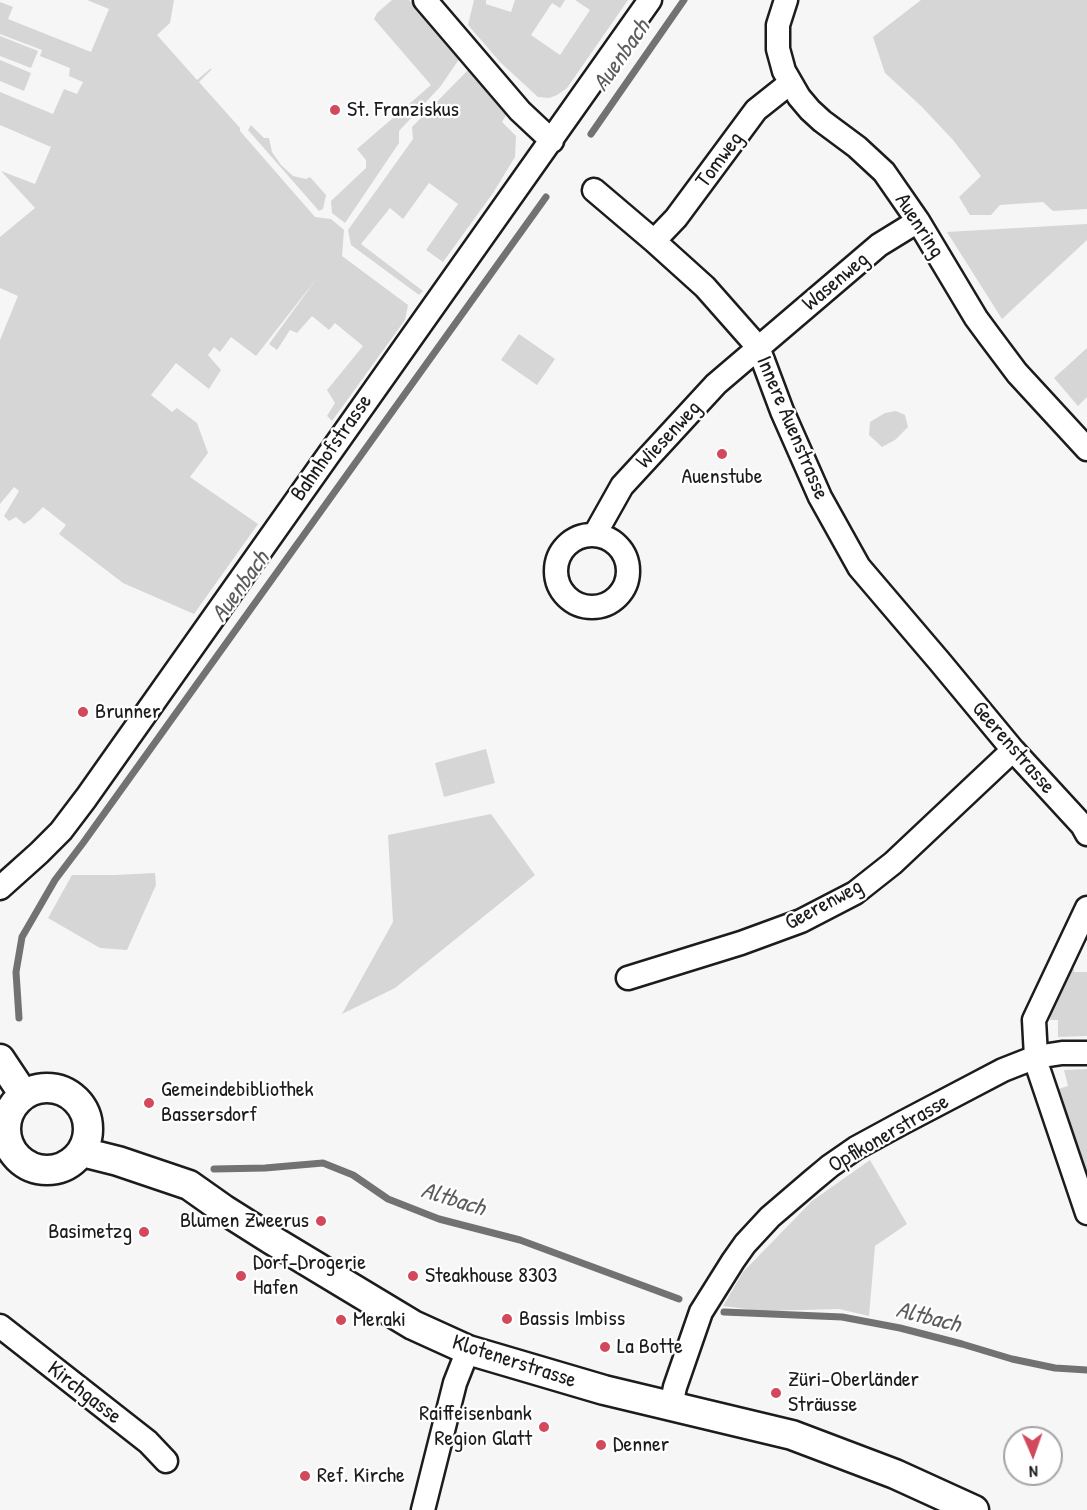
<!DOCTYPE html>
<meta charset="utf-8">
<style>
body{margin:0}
#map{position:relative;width:1087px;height:1510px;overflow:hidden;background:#f6f6f6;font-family:"Patrick Hand",sans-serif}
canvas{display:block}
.north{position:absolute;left:1003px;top:1426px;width:60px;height:60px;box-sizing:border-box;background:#fff;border:2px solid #a4a4a4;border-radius:50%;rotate:178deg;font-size:16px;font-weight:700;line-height:24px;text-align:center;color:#1c1c1c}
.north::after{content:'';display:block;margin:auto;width:21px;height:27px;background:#d1495b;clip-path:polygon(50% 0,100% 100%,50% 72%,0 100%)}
</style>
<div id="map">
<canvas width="1087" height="1510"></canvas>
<div class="north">N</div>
</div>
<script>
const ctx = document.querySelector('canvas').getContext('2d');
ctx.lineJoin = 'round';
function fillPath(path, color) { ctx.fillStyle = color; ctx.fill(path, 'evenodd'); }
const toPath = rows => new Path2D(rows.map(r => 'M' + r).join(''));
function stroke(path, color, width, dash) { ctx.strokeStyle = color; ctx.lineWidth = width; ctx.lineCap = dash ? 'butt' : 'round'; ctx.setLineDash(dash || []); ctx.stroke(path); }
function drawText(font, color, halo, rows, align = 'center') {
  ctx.font = font + ' "Patrick Hand",sans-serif'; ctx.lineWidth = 4.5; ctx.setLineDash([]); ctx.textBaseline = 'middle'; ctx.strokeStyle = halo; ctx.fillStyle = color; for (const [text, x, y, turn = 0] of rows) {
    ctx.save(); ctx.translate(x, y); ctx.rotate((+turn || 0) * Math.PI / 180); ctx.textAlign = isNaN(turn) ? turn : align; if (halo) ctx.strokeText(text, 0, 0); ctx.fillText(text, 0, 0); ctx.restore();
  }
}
fillPath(toPath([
 [87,0,174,0,170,23,157,35,197,80,210,69,212,69,199,82,240,128,240,131,315,217,331,219,344,230,342,256,408,305,405,320,332,421,327,416,335,403,327,390,363,346,335,323,329,330,312,316,297,333,290,330,277,350,269,344,317,278,256,356,231,337,220,352,214,347,208,355,221,370,209,389,176,363,151,395,172,412,177,408,197,423,208,453,190,477,258,524,194,614,123,583,59,534,66,525,43,507,30,520,24,524,16,517,9,521,4,516,19,491,14,487,0,504,0,340,18,296,0,288,0,237,35,208,1,171,35,184,51,147,0,125,0,92,53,114,64,89,77,94,83,82,69,76,70,68,40,56,42,50,0,34,0,2,13,7,8,19,91,52,109,9],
 [392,0,409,0,460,58,440,87,399,131,399,143,345,223,332,213,331,201,366,168,366,160,357,149,431,85,374,19,377,13],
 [474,0,486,0,486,4,511,12,515,0,565,0,560,8,552,3,531,35,560,55,590,10,575,0,628,0,567,88,557,95,549,98,538,97,500,62,468,25],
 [921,0,1087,0,1087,209,1053,211,1043,202,1000,205,991,215,970,215,959,197,981,176,953,140,921,106,885,73,873,37],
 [0,36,38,51,31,68,0,56],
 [0,60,31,73,24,91,0,81],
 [471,67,508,112,502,122,516,136,515,157,493,193,443,262,426,250,458,204,429,183,403,219,390,208,361,244,423,291,419,295,351,245,348,230,413,139,412,127],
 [251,125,264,138,269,138,272,152,281,165,293,176,306,179,310,177,326,195,323,209,319,211,248,130],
 [1087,224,1087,240,1002,319,947,232],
 [519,334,555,359,537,385,501,360],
 [1087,348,1087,397,1078,406,1054,378],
 [896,411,905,415,908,427,895,440,882,447,869,435,870,422,885,413],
 [486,749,495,783,444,797,435,763],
 [491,814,535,875,395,988,342,1014,393,922,388,835],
 [155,873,156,885,127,950,100,948,48,918,72,875,115,875],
 [1069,969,1074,969,1074,972,1087,972,1087,1036,1058,1037,1058,1020,1050,1020,1051,1012,1061,984],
 [1087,1069,1087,1170,1083,1171,1055,1090,1068,1086,1064,1070],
 [870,1160,907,1224,875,1246,869,1316,839,1309,762,1311,723,1306,743,1272,812,1201]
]), '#d6d6d6');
stroke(toPath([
 [591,134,684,0],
 [19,1018,16,972,22,937,55,880,83,843,546,197],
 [214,1169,265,1168,323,1163,353,1175,388,1199,439,1219,520,1240,679,1299],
 [724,1312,842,1317,900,1328,962,1344,1012,1359,1055,1368,1087,1370]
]), '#727272', 7);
const minor = toPath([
 [425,0,520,111,552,141],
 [786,0,778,25,778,49,784,71,799,97,810,110,822,121,857,147,884,172,918,221,976,318,990,337,1017,373,1087,449],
 [594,190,654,241,705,287,758,347,782,411,820,497,859,567,940,662,1013,750,1082,825,1087,834],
 [654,241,676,218,756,110,790,83],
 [595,534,622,486,716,384,879,245,918,221],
 '556 571a36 36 0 1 1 72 0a36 36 0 1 1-72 0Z',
 [0,888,39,853,61,831,86,798,650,0],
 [1087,908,1034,1020,1036,1057,1038,1068,1087,1213],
 [628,978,741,943,801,921,855,893,893,863,1013,750],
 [0,1326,148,1442,166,1461],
 [671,1406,675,1387,701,1312,733,1261,745,1244,770,1217,812,1181,830,1166,856,1148,902,1123,1003,1070,1036,1057,1062,1053,1087,1053],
 [423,1510,455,1383,468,1350]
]);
const major = toPath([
 [0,1059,24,1095],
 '6 1129a41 41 0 1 1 82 0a41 41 0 1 1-82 0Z',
 [82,1152,118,1161,189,1185,223,1209,272,1240,413,1325,468,1350,604,1390,792,1435,895,1474,974,1510]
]);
stroke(minor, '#1c1c1c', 27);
stroke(major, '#1c1c1c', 33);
stroke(minor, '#fff', 22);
stroke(major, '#fff', 28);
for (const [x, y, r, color] of [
 [335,110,6,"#d1495b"],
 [722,454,6,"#d1495b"],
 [83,712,6,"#d1495b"],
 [149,1103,6,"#d1495b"],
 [321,1221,6,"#d1495b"],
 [144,1232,6,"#d1495b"],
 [241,1276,6,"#d1495b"],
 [413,1276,6,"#d1495b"],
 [507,1319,6,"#d1495b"],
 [341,1320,6,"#d1495b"],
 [605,1347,6,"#d1495b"],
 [776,1393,6,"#d1495b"],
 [544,1427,6,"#d1495b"],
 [601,1445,6,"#d1495b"],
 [305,1476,6,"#d1495b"]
]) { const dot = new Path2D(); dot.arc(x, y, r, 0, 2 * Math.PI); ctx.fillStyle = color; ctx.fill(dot); stroke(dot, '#fff', 2); }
drawText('22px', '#1c1c1c', '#fff', [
 ["St. Franziskus",347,110],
 ["Auenstube",722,477,"center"],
 ["Brunner",95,712],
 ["Gemeindebibliothek",161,1090],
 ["Bassersdorf",161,1115],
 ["Blumen Zweerus",309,1221,"right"],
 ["Basimetzg",132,1232,"right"],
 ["Dorf-Drogerie",253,1263],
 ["Hafen",253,1288],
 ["Steakhouse 8303",425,1276],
 ["Bassis Imbiss",519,1319],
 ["Meraki",353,1320],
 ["La Botte",617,1347],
 ["Züri-Oberländer",788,1380],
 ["Sträusse",788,1405],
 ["Raiffeisenbank",532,1414,"right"],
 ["Region Glatt",532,1439,"right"],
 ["Denner",613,1445],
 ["Ref. Kirche",317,1476]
], 'left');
drawText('22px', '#1c1c1c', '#fff', [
 ["Tomweg",720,160,-53],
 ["Auenring",919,226,57],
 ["Wasenweg",836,282,-40],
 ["Innere Auenstrasse",792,428,67],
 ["Wiesenweg",669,435,-47],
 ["Bahnhofstrasse",332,448,-55],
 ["Geerenstrasse",1013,748,49],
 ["Geerenweg",824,905,-28],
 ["Opfikonerstrasse",889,1134,-30],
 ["Klotenerstrasse",514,1362,18],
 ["Kirchgasse",84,1393,38]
]);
drawText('italic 24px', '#5d5d5d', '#fff', [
 ["Auenbach",622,56,-55],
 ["Auenbach",241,587,-54],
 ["Altbach",453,1200,17],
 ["Altbach",928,1318,14]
]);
</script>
